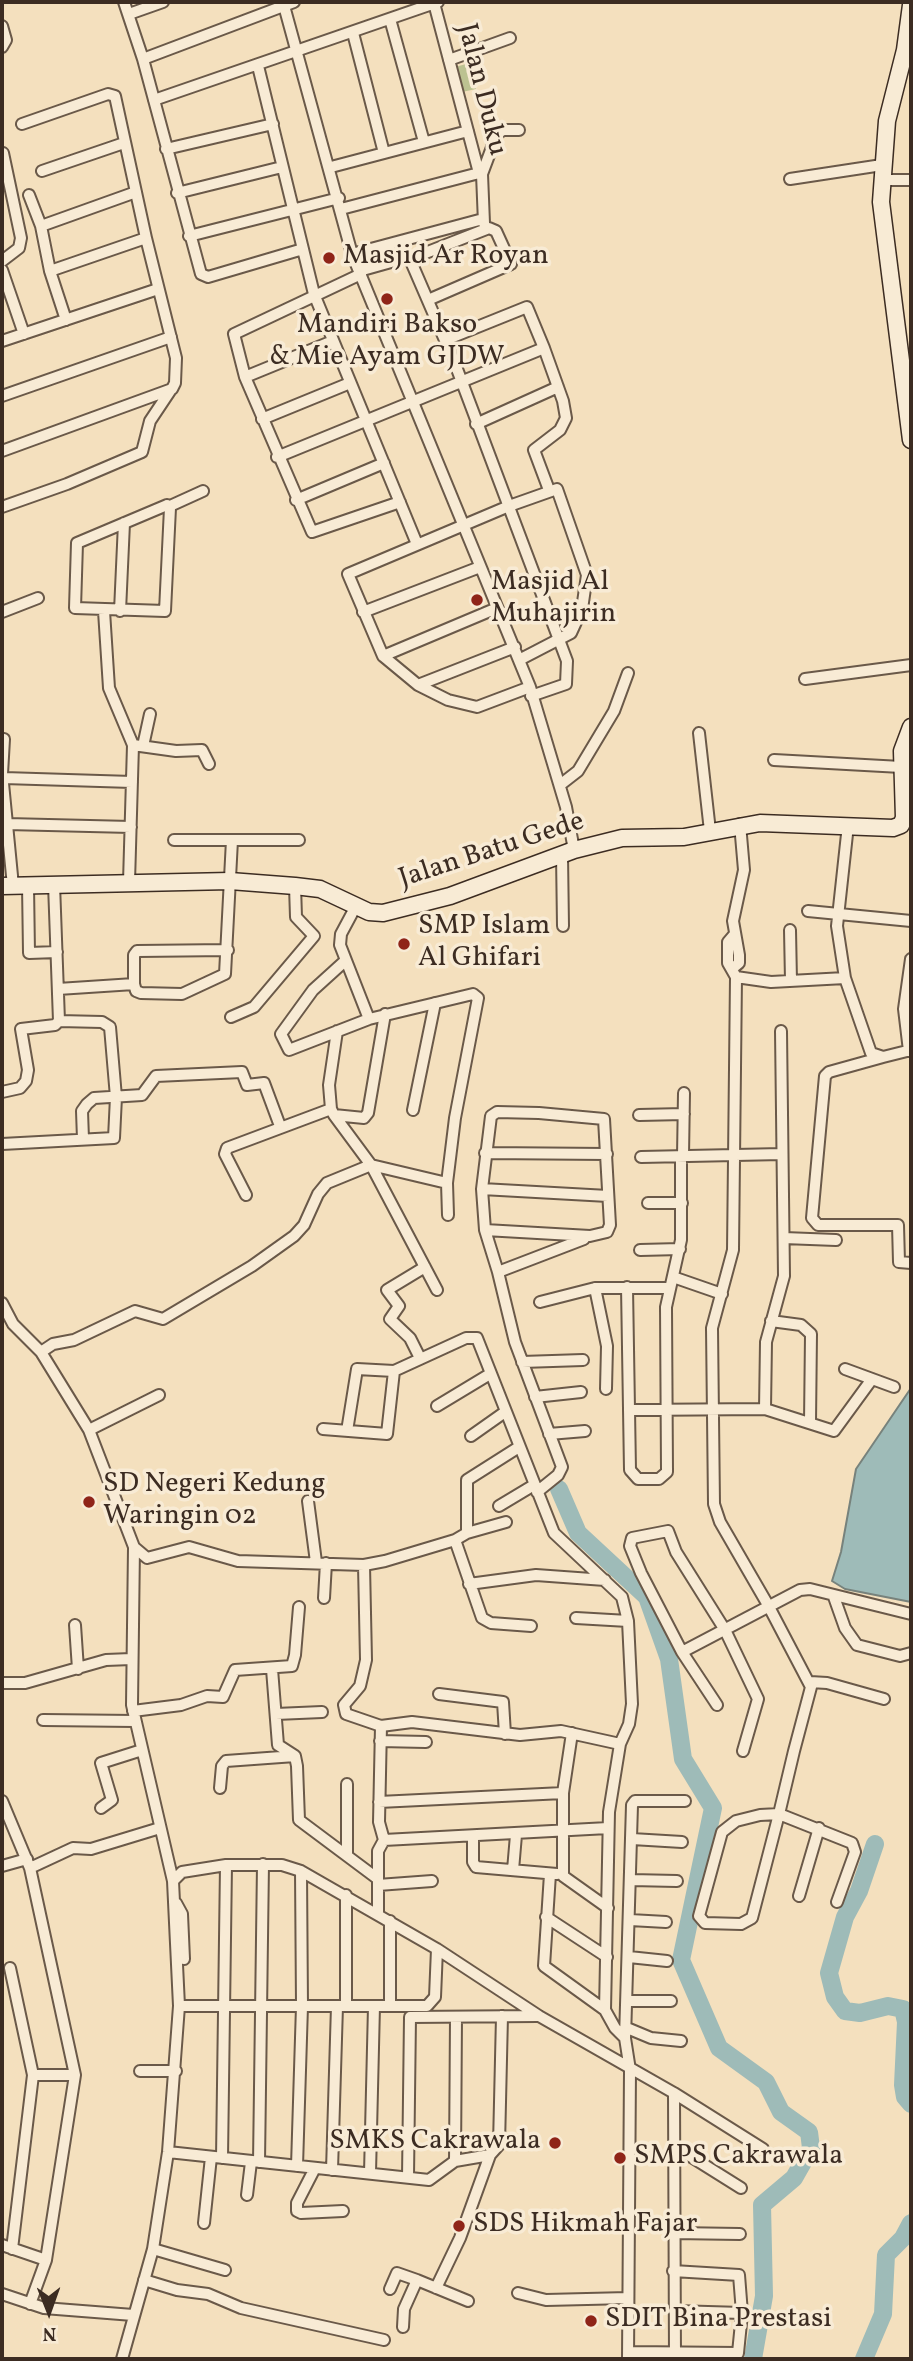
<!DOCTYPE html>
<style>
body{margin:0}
#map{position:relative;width:913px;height:2361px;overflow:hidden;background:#f4e0be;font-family:Vollkorn,serif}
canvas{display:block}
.frame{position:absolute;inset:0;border:4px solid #3c2c22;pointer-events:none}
.north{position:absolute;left:14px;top:2277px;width:70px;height:70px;-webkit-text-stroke:5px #f8ebd5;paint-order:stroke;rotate:179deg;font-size:19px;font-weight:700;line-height:28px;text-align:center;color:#3c2c22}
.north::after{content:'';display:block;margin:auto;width:24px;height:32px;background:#3c2c22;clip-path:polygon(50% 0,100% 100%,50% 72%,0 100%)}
</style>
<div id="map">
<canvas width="913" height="2361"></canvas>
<div class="frame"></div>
<div class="north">N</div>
</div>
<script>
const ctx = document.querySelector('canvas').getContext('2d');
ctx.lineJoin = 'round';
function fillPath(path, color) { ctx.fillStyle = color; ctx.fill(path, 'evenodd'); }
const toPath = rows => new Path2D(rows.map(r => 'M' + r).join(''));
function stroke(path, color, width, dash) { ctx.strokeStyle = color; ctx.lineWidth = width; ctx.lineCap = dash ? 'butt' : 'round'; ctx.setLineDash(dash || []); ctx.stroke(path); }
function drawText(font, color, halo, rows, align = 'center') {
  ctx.font = font + ' Vollkorn,serif'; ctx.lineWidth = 7; ctx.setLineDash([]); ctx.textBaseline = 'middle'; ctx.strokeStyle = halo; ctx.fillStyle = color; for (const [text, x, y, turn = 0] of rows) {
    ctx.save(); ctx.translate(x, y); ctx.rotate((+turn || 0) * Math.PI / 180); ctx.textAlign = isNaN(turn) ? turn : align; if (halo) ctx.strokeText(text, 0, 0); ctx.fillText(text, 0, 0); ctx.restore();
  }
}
fillPath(toPath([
 [470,63,476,89,462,92,455,67]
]), '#bcc291');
const water = toPath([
 [911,1388,911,1602,845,1589,832,1581,841,1552,856,1469,911,1388]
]);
fillPath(water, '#9ebbb8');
stroke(water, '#77827c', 2);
stroke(toPath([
 [559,1489,578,1533,647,1597,669,1659,683,1759,713,1808,681,1960,719,2048,766,2082,781,2112,809,2132,811,2148,794,2178,762,2205,764,2296,753,2359],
 [875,1844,859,1891,845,1917,829,1973,835,1997,845,2011,860,2013,888,2006,903,2009,906,2022,903,2085,905,2097,911,2104],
 [864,2359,883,2314,886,2255,903,2238,911,2223]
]), '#9ebbb8', 18);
const street = toPath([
 [124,2,143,59,201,274,208,277,303,249],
 [283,2,352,254,530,687,566,807,574,850],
 [129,14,163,2],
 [390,19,424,142],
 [2,26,6,40,2,47],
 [353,33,384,153],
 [143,59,294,2],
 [449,60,510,38],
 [258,66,314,294,417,544],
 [154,100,438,2],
 [22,124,108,94,115,96,146,238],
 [166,149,273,124],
 [331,167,468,131],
 [42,171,124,143],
 [790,179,882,165],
 [881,180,911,180],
 [177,193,282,167],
 [29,195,41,226,50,271,66,320],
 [341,209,479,173,434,3],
 [484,223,482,174,497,134,503,130,519,130],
 [41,226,136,192],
 [189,236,339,198],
 [352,254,483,219],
 [410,259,489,228,496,231,511,264,428,300],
 [2,261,19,248,21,238,3,153],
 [2,270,24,334],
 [359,271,409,257,454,361,567,661,566,684,531,696],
 [361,274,234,334,245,377,312,532,400,502],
 [2,341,158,289],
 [544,348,563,401,566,418,560,430,534,450,549,490],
 [245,377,333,341],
 [2,396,171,337],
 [262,419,350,383],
 [476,424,558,387],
 [2,451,172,389,175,383,176,358,146,238,50,271],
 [277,457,544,348,527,307,445,340],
 [296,500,384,463],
 [167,505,170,508,165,611,75,608,77,543,167,505],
 [170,506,203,491],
 [2,507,67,484,142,452,150,421,170,391],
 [104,611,109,688,133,745,129,882],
 [120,611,124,523],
 [2,612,38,598],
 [363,612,480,567],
 [383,656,497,608],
 [519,660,571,633,582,609,587,575,557,489,509,506,348,574,383,656,418,685,448,700,477,707,530,687],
 [805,679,911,665],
 [418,685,515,647],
 [699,733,710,831],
 [133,745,176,751,202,750,209,764],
 [143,746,150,714],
 [774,760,901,767],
 [2,773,13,886],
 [2,774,4,739],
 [4,778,132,782],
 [560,785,578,771,614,711,628,673],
 [7,824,131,827],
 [848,825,837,926,845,978,871,1053,883,1057,911,1050],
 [174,840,299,840],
 [562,855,563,926],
 [28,885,29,953,57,952],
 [808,911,911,921],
 [790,930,791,981],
 [734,935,728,942,728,963,736,977,733,1250,712,1328,714,1504,720,1522,768,1605,811,1687,794,1751,779,1814,752,1918,741,1924,705,1923,699,1916,722,1832,736,1821,760,1815,779,1814,852,1843,855,1852,837,1902],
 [345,961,313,990,281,1034,289,1050,369,1019,340,945,341,934,356,906],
 [733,968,739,963,739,955,733,921,744,870,740,824],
 [736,977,771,982,845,978],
 [134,984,136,991,141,993,182,994,225,974,232,840],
 [58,989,134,984,134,955,137,951,228,950],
 [231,1017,254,1007,314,936,296,917,295,886],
 [369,1019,473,994,478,998,455,1118,447,1183,448,1215],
 [337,1031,329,1085,331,1109,334,1115,364,1118,368,1113,385,1014],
 [909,1051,904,1009,911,959],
 [883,1057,829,1072,825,1076,812,1218,818,1225,898,1225,899,1262,911,1263],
 [2,1092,20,1088,26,1081,28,1070,21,1029,55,1025,59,1021,54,884],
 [413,1110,435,1003],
 [334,1115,371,1165,437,1290],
 [639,1115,684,1114],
 [83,1139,82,1111,87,1104,94,1098,142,1095,156,1076,242,1072,247,1085,264,1083,280,1126],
 [2,1144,114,1138,116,1097,110,1027,102,1022,59,1021],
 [485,1153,607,1154],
 [683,1156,684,1093],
 [641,1157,782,1154],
 [482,1189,608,1196],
 [246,1195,225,1154,227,1148,331,1109],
 [648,1203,682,1203],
 [485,1230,590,1236,607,1232,610,1225,604,1119,539,1113,497,1112,491,1116,482,1189,485,1230,498,1272],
 [784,1238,836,1240],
 [640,1250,680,1249],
 [673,1277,722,1294],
 [627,1287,630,1470,638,1479,659,1479,667,1472,666,1307,681,1240,681,1156],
 [595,1288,607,1346,606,1389],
 [540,1302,595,1288,670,1288],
 [2,1303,13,1324,41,1352,89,1430,134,1547,132,1705,173,1881,179,2006,168,2152,153,2249,122,2359],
 [771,1321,801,1325,811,1334,810,1422],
 [41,1352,53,1344,74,1340,135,1311,163,1319,252,1266,294,1236,304,1225,318,1194,327,1183,371,1165,447,1183],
 [420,1358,410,1338,390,1319,399,1306,387,1290,425,1267],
 [522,1362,583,1360],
 [845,1369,894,1387],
 [535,1397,581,1392],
 [437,1406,490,1374],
 [765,1409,766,1342,784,1276,781,1031],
 [631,1410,765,1409,834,1431,872,1379],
 [323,1429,387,1434,394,1371,466,1338,477,1338,554,1533,622,1597,628,1621,632,1704,629,1724,620,1744,609,1812,605,2010,615,2028,625,2038],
 [89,1430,159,1395],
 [347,1431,357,1369,394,1371],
 [549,1434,585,1431],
 [471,1436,505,1412],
 [537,1492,558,1475,562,1467,515,1342,498,1272,584,1239],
 [308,1501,316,1562],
 [499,1506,534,1485],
 [467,1533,506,1522],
 [455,1540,482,1618,491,1623,531,1626],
 [134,1547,147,1558,189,1547,238,1561,364,1565,385,1561,455,1540,467,1533,467,1480,519,1447],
 [364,1565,366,1660,360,1686,344,1705,346,1714,381,1726,412,1722,520,1735,561,1731,620,1744],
 [469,1584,536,1575,605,1580],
 [834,1597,845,1628,857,1645,900,1656,911,1653],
 [324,1598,326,1563],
 [576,1618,628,1621],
 [75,1625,78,1669],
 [682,1652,800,1590,810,1589,911,1614],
 [272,1669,278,1745,295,1756,297,1766,299,1820,378,1879],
 [810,1682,827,1683,884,1699],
 [2,1683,25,1683,106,1660,131,1659],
 [439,1694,503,1702,505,1734],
 [717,1705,682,1652,641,1573,630,1546,632,1538,668,1531,676,1552,725,1630,758,1699,743,1751],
 [133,1711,181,1705,207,1696,223,1697,235,1670,292,1666,295,1655,299,1607],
 [276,1714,322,1712],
 [43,1720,135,1721],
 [381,1726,379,1822,384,1840,608,1828],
 [572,1733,563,1793,563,1876,608,1908],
 [380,1741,426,1742],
 [220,1788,222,1766,226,1761,295,1756],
 [2,1801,30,1868,75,2075,46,2260,30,2304],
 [379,1802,563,1793],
 [101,1808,112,1800,101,1763,142,1750],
 [473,1837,473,1862,476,1867,557,1874],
 [632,1839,682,1842],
 [347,1855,347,1784],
 [2,1866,27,1859],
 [30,1868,73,1848,91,1849,160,1828],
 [513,1870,516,1835],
 [550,1874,544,1966,605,2010],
 [631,1880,677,1881],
 [173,1881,182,1872,226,1865,282,1865,301,1871,437,1949,539,2016,674,2093,763,2149],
 [378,1885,432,1881],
 [799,1896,819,1828],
 [176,1903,182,1914,184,1959],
 [378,1914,378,1851,384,1840],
 [546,1917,607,1957],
 [630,1920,666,1922],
 [629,1957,667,1961],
 [10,1968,33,2075,12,2249],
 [627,2001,671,2001],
 [179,2006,427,2006,435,1997,437,1949],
 [346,2006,346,1895],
 [390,2006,390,1921],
 [627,2028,651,2038,681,2041],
 [140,2071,176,2071],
 [33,2075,75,2075],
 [674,2093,675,2359],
 [674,2146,741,2188],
 [168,2152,429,2180,455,2161,490,2155,499,2145,502,2016],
 [222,2158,226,1865],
 [455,2161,456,2017],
 [259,2162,263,1864],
 [297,2166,302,2006,301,1871],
 [315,2168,297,2203,297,2211,301,2213,343,2211],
 [332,2170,337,2006],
 [370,2173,374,2006],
 [408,2177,410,2017,537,2016],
 [247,2195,251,2162],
 [204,2223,211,2157],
 [674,2233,740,2234],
 [2,2245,46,2260],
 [153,2249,225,2270],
 [144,2280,177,2290,208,2294,241,2308,384,2340],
 [436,2288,460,2238,490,2155],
 [390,2289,397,2273,417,2280],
 [518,2293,546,2300,628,2298],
 [2,2294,44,2308,133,2315],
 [674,2311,742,2313],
 [403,2327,404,2309,417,2280,468,2301],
 [628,2352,738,2353,742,2313,739,2275,673,2271],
 [628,2359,630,2070,625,2038,632,1805,635,1801,685,1801]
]);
const secondary = toPath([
 [911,5,905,50,887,121,881,202,911,440],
 [2,886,230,881,295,886,320,889,369,912,383,913,450,896,574,850,622,838,684,837,760,823,893,828,901,825,904,818,902,751,911,727]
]);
stroke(street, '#6a5949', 14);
stroke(secondary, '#3c2c22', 19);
stroke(street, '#f8ebd5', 10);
stroke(secondary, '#f8ebd5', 16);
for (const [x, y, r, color] of [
 [329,258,7,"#8f2418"],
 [387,299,7,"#8f2418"],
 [477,600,7,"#8f2418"],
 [404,944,7,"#8f2418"],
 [89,1502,7,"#8f2418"],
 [555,2143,7,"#8f2418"],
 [620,2158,7,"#8f2418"],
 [459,2226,7,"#8f2418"],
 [591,2321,7,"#8f2418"]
]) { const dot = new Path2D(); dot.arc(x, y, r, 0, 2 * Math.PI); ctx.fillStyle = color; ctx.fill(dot); stroke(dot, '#f8ebd5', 2.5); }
drawText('28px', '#3c2c22', '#f8ebd5', [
 ["Jalan Duku",480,90,76],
 ["Jalan Batu Gede",492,852,-18]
]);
drawText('28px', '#3c2c22', '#f8ebd5', [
 ["Masjid Ar Royan",343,258],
 ["Mandiri Bakso",387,327,"center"],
 ["& Mie Ayam GJDW",387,359,"center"],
 ["Masjid Al",491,584],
 ["Muhajirin",491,616],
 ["SMP Islam",418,928],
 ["Al Ghifari",418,960],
 ["SD Negeri Kedung",103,1486],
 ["Waringin 02",103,1518],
 ["SMKS Cakrawala",541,2143,"right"],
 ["SMPS Cakrawala",634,2158],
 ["SDS Hikmah Fajar",473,2226],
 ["SDIT Bina Prestasi",605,2321]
], 'left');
</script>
